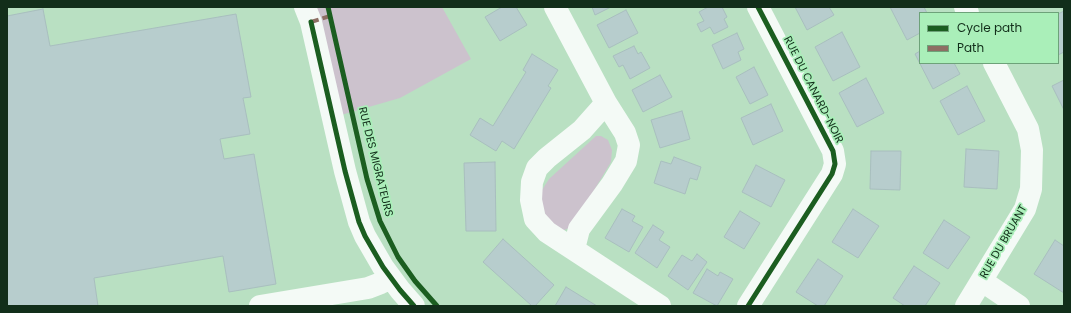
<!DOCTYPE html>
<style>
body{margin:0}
#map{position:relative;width:1071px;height:313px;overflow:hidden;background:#b9e0c2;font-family:Poppins,sans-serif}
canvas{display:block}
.frame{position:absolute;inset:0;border:8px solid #122e1a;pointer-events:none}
.legend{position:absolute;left:919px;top:12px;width:140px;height:52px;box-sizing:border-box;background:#aaefb9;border:1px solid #6da279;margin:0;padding:5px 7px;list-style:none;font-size:12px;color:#122e1a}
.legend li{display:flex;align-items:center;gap:8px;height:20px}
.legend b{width:20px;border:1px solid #6da279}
</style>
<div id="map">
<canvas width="1071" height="313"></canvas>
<div class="frame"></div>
<ul class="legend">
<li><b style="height:5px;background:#1b5e20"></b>Cycle path</li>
<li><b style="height:5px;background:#8d6e63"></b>Path</li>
</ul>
</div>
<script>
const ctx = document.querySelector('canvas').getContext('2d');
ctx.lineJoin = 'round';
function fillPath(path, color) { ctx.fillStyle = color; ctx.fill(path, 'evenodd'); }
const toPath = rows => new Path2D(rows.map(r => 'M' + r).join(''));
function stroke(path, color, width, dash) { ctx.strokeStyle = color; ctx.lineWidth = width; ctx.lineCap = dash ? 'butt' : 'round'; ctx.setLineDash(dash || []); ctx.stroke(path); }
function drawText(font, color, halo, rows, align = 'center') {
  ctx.font = font + ' Poppins,sans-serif'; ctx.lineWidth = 3.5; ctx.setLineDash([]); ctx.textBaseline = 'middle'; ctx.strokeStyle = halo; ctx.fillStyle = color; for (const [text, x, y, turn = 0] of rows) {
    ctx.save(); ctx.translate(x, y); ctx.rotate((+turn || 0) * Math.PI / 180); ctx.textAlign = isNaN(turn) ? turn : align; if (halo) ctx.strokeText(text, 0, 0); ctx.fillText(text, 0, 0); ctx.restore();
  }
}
fillPath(toPath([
 [313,7,442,7,471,59,400,98,341,115],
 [596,136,601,136,608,140,612,150,611,162,574,224,567,229,558,232,551,230,541,203,542,190,549,179]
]), '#ccc2cd');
const building = toPath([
 [502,7,516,7,527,25,500,41,485,17,502,7],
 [592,7,611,7,595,15,592,7],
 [708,7,722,7,727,17,724,19,728,27,714,34,710,27,701,32,697,24,704,21,699,12,708,7],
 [795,7,829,7,834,15,807,30,795,7],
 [890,7,924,7,927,13,920,13,920,33,907,40,890,7],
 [43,9,50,46,236,14,251,97,243,98,250,134,220,139,224,159,254,154,276,284,229,292,223,256,94,278,98,306,7,306,7,16,43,9],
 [626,10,638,33,609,48,597,25,626,10],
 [1064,11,1064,52,1058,55,1058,14,1064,11],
 [842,32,860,67,833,81,815,47,842,32],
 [737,33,744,49,738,52,741,60,723,69,712,45,737,33],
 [634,46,638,54,641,52,650,68,630,79,623,65,619,67,613,56,634,46],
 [920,51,920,63,954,63,960,74,933,89,915,54,920,51],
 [532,54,558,70,548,86,551,88,514,149,502,141,496,151,470,135,480,118,493,126,526,72,523,70,532,54],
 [754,67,768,95,750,104,736,77,754,67],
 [660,75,672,97,643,112,632,90,660,75],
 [866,78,884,113,857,127,839,93,866,78],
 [1064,80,1064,110,1052,86,1064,80],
 [967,86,985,121,958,135,940,101,967,86],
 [771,104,783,131,753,145,741,118,771,104],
 [682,111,690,139,660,148,651,120,682,111],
 [966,149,999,151,997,189,964,187,966,149],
 [871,151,901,151,900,190,870,189,871,151],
 [674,157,701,167,697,180,690,178,685,194,654,183,661,161,671,164,674,157],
 [495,162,496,231,466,231,464,163,495,162],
 [756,165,785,180,771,207,742,192,756,165],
 [622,209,635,216,632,221,643,227,629,252,605,238,622,209],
 [853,209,879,226,858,258,832,242,853,209],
 [740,211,760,223,744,249,724,237,740,211],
 [944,220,970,237,948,269,923,253,944,220],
 [653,225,664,232,659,240,670,247,657,268,635,253,653,225],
 [503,239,554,285,535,306,532,306,483,262,503,239],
 [1055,240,1064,246,1064,293,1034,274,1055,240],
 [697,254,707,262,688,290,668,276,682,255,692,261,697,254],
 [818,259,843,276,824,306,818,306,796,292,818,259],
 [914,266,940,283,925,306,905,306,893,298,914,266],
 [707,269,718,276,720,272,733,279,717,306,693,293,707,269],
 [566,287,597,306,555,306,566,287]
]);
fillPath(building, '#b7cdcd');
stroke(building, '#a8bebe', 1);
stroke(toPath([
 [305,7,311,22,345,171,359,222,365,236,383,267,400,290,414,306],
 [555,7,606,103,625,133,629,145,626,161,612,184,579,229,574,249],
 [965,7,968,13],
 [606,103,582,130,547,158,537,168,532,182,531,200,535,219,547,232,660,306],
 [982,281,1019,306],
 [260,306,368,288,381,283,390,278],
 [748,306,832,174,835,164,833,151,758,7],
 [966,306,1025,209,1031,189,1032,150,1028,129,994,63]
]), '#f4faf6', 22);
stroke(toPath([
 [311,22,330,16]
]), '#8d6e63', 4, [8, 4]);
stroke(toPath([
 [328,7,367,179,380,221,398,257,415,281,437,306],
 [311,22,345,171,359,222,365,236,383,267,400,290,414,306],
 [748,306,832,174,835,164,833,151,758,7]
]), '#1b5e20', 5);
drawText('11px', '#122e1a', '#aaefb9', [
 ["RUE DU CANARD-NOIR",813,90,63],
 ["RUE DES MIGRATEURS",375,162,76],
 ["RUE DU BRUANT",1004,242,-60]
]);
</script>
